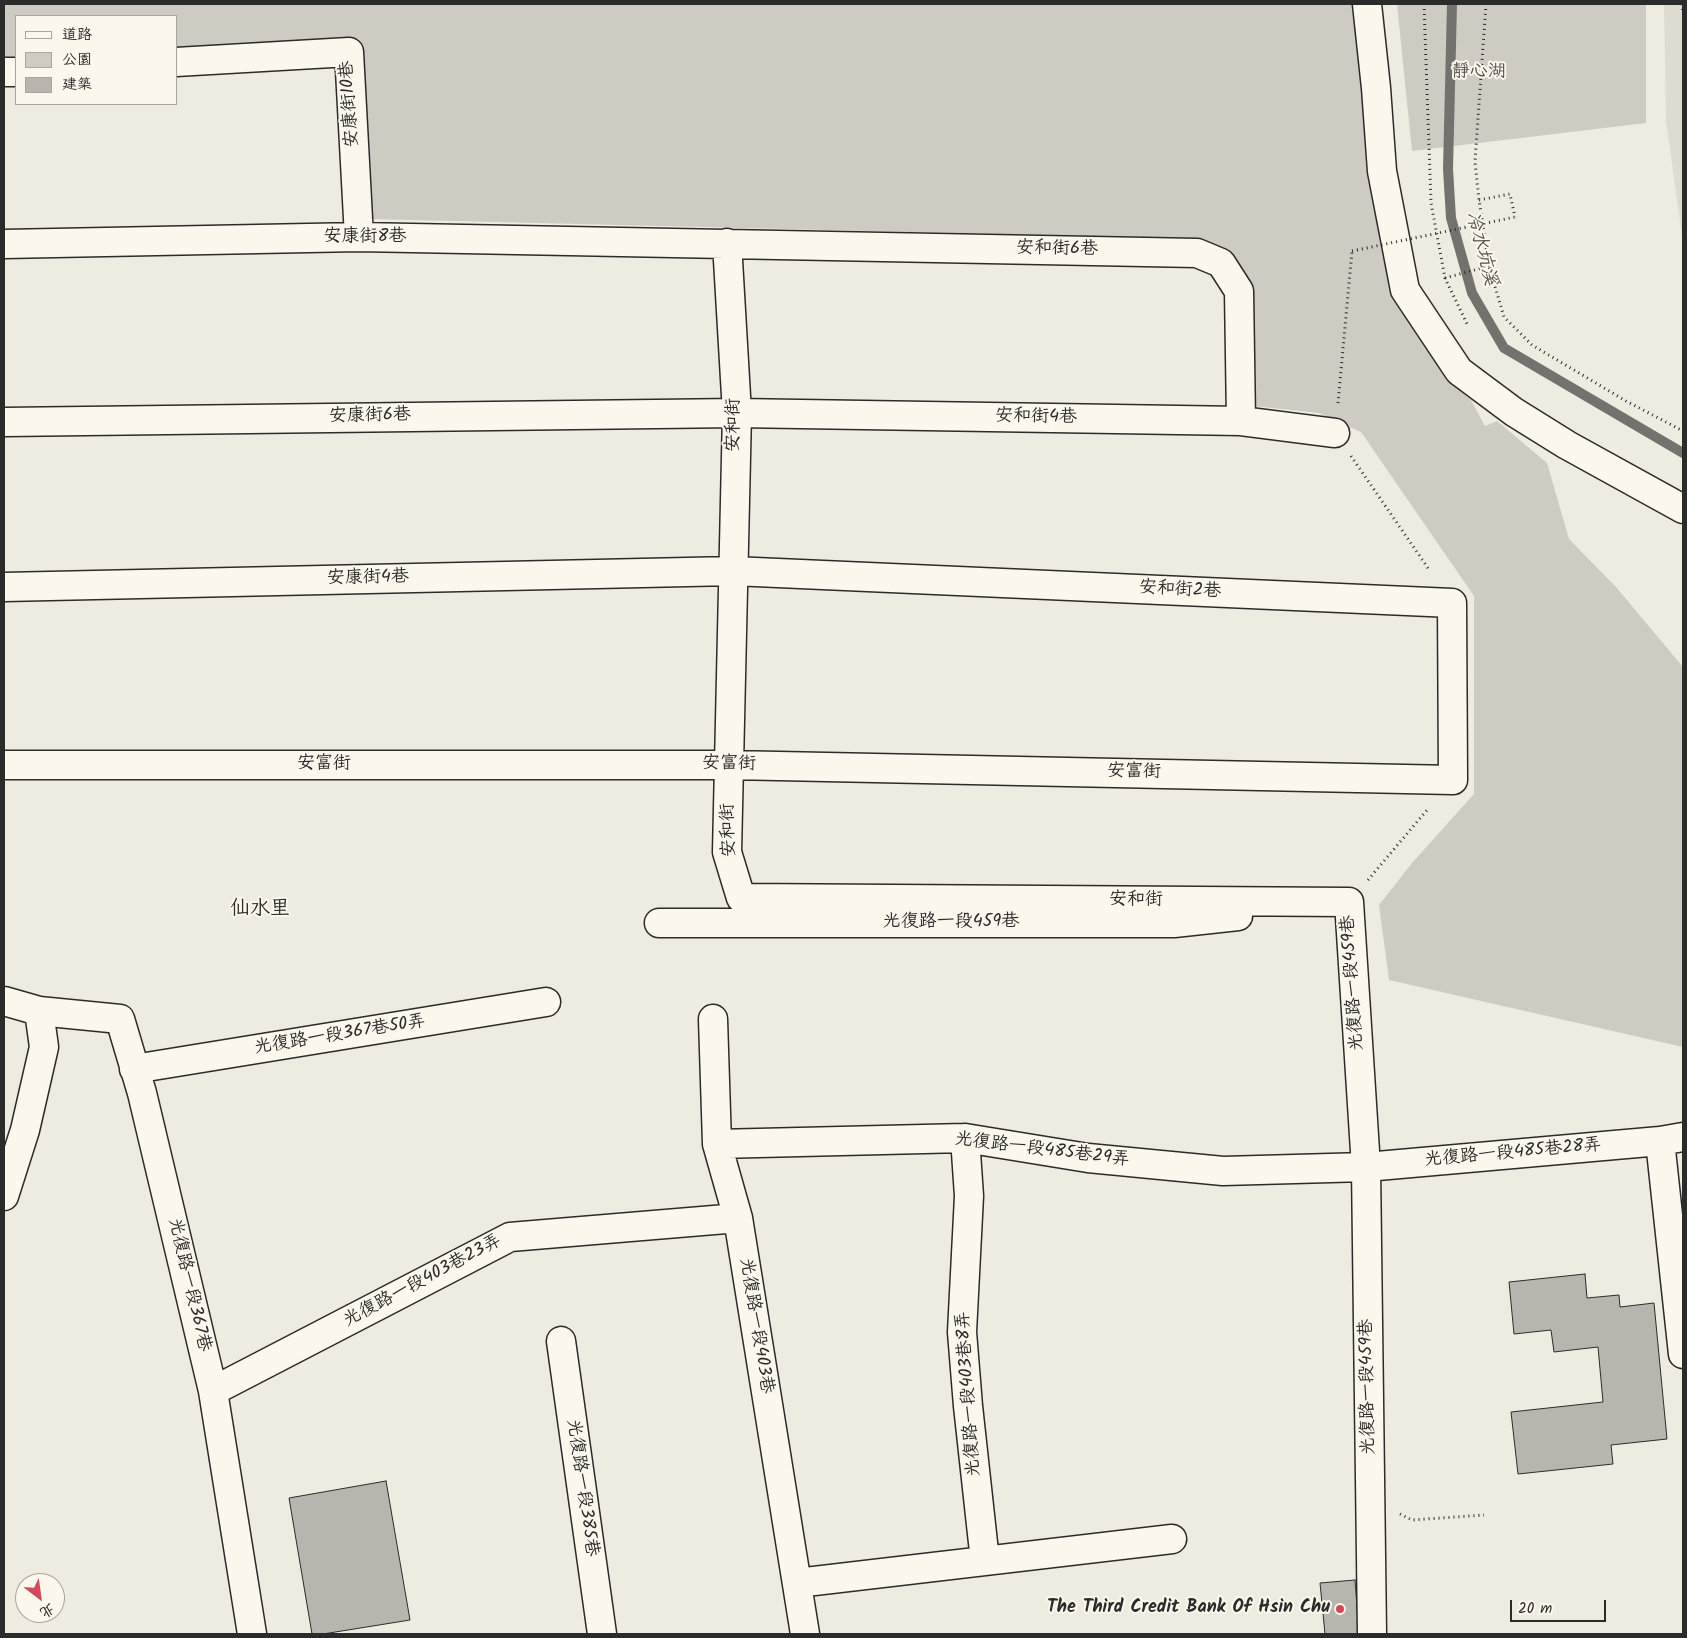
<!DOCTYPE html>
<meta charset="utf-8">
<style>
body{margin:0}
#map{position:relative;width:1687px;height:1638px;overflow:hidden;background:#eeebe0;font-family:Kalam,"LXGW WenKai TC",sans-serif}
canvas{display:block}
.frame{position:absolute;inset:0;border:5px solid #2b2b2b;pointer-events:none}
.legend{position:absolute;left:15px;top:15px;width:162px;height:90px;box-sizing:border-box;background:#fbf7ec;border:1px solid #a8a59f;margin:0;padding:6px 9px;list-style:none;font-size:15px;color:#2b2b2b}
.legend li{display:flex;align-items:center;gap:10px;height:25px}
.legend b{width:25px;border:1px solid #a8a59f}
.north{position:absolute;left:15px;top:1573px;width:50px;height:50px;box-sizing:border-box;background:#fbf7ec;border:1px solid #a8a59f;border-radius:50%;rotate:150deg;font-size:14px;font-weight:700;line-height:20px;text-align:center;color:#2b2b2b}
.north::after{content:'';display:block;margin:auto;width:18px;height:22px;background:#d1495b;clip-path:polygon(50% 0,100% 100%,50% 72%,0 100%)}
.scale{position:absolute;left:1510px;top:1600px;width:96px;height:22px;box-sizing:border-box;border:2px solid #2b2b2b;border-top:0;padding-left:6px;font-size:15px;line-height:18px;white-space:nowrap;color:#2b2b2b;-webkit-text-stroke:4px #fbf7ec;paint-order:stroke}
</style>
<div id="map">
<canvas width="1687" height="1638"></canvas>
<div class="frame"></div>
<ul class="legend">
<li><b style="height:6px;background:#fbf7ec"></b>道路</li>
<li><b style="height:14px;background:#cecbc2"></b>公園</li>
<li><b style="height:14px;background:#b8b5ae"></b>建築</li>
</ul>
<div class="north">北</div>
<div class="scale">20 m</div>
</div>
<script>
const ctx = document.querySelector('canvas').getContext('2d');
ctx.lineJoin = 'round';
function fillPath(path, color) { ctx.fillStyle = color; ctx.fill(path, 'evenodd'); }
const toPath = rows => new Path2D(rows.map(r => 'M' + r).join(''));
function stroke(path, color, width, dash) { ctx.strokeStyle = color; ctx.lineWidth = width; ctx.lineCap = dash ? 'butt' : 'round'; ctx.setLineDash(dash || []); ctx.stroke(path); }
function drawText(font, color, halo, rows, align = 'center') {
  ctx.font = font + ' Kalam,"LXGW WenKai TC",sans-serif'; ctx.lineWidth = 4; ctx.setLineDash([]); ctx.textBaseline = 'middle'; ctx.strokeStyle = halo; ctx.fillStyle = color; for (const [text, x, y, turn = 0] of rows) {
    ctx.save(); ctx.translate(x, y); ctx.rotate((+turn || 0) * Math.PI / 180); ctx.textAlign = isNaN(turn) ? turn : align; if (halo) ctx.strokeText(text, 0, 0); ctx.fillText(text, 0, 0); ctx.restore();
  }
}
fillPath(toPath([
 [1664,4,1683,4,1683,243,1666,121]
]), '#dedbd1');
fillPath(toPath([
 [4,4,1357,4,1425,340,1446,380,1471,400,1485,426,1497,421,1547,463,1569,539,1616,587,1683,667,1683,1047,1389,980,1379,905,1412,863,1474,794,1474,596,1361,432,1319,413,1254,406,1254,292,1229,251,1203,239,370,219,359,39,176,50,176,16,16,16,16,60,4,61],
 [1397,4,1646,4,1646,123,1412,151]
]), '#cecbc2');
stroke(toPath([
 [1452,4,1448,169,1451,218,1472,293,1504,348,1683,453]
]), '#74726e', 10);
const building = toPath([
 [1585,1274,1587,1298,1619,1295,1620,1307,1654,1303,1667,1439,1611,1445,1613,1464,1518,1474,1511,1412,1603,1402,1598,1347,1554,1352,1551,1330,1514,1334,1509,1282,1585,1274],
 [386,1481,410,1620,323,1634,312,1634,289,1498,386,1481],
 [1355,1580,1359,1634,1325,1634,1320,1583,1355,1580]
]);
fillPath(building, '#b8b5ae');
stroke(building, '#2b2b2b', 1);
const minor = toPath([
 [1367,4,1376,88,1382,171,1405,290,1459,371,1514,412,1567,445,1683,509],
 [176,62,349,52,359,237],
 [4,72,16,72],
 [727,243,737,413,727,852,741,898,1349,902],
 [4,244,359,237,1197,253,1221,263,1239,291,1241,421],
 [4,422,737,413,1241,421,1335,433],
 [4,587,733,571,1452,603,1453,780,730,765,4,765],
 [1349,902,1366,1167,1372,1634],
 [659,923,1174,923,1238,916],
 [4,1001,39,1011,44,1047,25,1130,4,1196],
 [39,1011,120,1019,142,1093,213,1391,252,1634],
 [713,1019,717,1144,738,1218,805,1634],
 [134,1069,546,1002],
 [965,1138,969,1196,962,1332,968,1406,985,1561],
 [1660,1141,1683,1354],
 [717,1144,965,1138,1088,1158,1223,1171,1366,1167,1660,1141,1683,1137],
 [561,1341,602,1634],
 [213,1391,510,1237,738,1218],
 [797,1583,1172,1539]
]);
stroke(minor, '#2b2b2b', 31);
stroke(toPath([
 [1424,4,1431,203,1445,278,1468,326],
 [1486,4,1475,162,1479,200,1489,266,1504,317,1532,345,1626,401,1683,431],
 [1682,4,1683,14],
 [1479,200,1510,194,1515,217],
 [1445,278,1489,266],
 [1338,403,1352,251],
 [1351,456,1430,571],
 [1368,880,1427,810],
 [1400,1514,1412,1520,1484,1515]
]), '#2b2b2b', 3, [1, 4]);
stroke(minor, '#fbf7ec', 28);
stroke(toPath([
 [1352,251,1515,217]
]), '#2b2b2b', 3, [1, 4]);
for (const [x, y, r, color] of [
 [1340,1609,5,"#d1495b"]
]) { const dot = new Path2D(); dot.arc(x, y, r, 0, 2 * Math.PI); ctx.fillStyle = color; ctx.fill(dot); stroke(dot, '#fbf7ec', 2); }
drawText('18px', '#545351', '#fbf7ec', [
 ["靜心湖",1479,73]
]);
drawText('18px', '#2b2b2b', '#fbf7ec', [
 ["安康街10巷",351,104,-94],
 ["安康街8巷",365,238],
 ["安和街6巷",1057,250,1],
 ["安康街6巷",370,417,-1],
 ["安和街4巷",1036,418,1],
 ["安和街",735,425,-90],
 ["安康街4巷",368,579,-1],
 ["安和街2巷",1180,591,3],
 ["安富街",324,765],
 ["安富街",729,765,1],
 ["安富街",1134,773,1],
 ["安和街",730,830,-92],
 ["安和街",1136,901],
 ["光復路一段459巷",951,923],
 ["光復路一段459巷",1354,983,-94],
 ["光復路一段367巷50弄",340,1036,-9],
 ["光復路一段485巷29弄",1042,1151,7],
 ["光復路一段485巷28弄",1513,1154,-5],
 ["光復路一段403巷23弄",423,1282,-28],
 ["光復路一段367巷",188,1285,77],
 ["光復路一段403巷",755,1326,81],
 ["光復路一段459巷",1369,1387,-91],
 ["光復路一段403巷8弄",970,1394,-94],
 ["光復路一段385巷",581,1488,82]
]);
drawText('bold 18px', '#2b2b2b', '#fbf7ec', [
 ["The Third Credit Bank Of Hsin Chu",1330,1609]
], 'right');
drawText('italic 19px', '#555552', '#fbf7ec', [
 ["冷水坑溪",1480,249,75]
]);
drawText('20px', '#2b2b2b', '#fbf7ec', [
 ["仙水里",260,911]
]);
</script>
